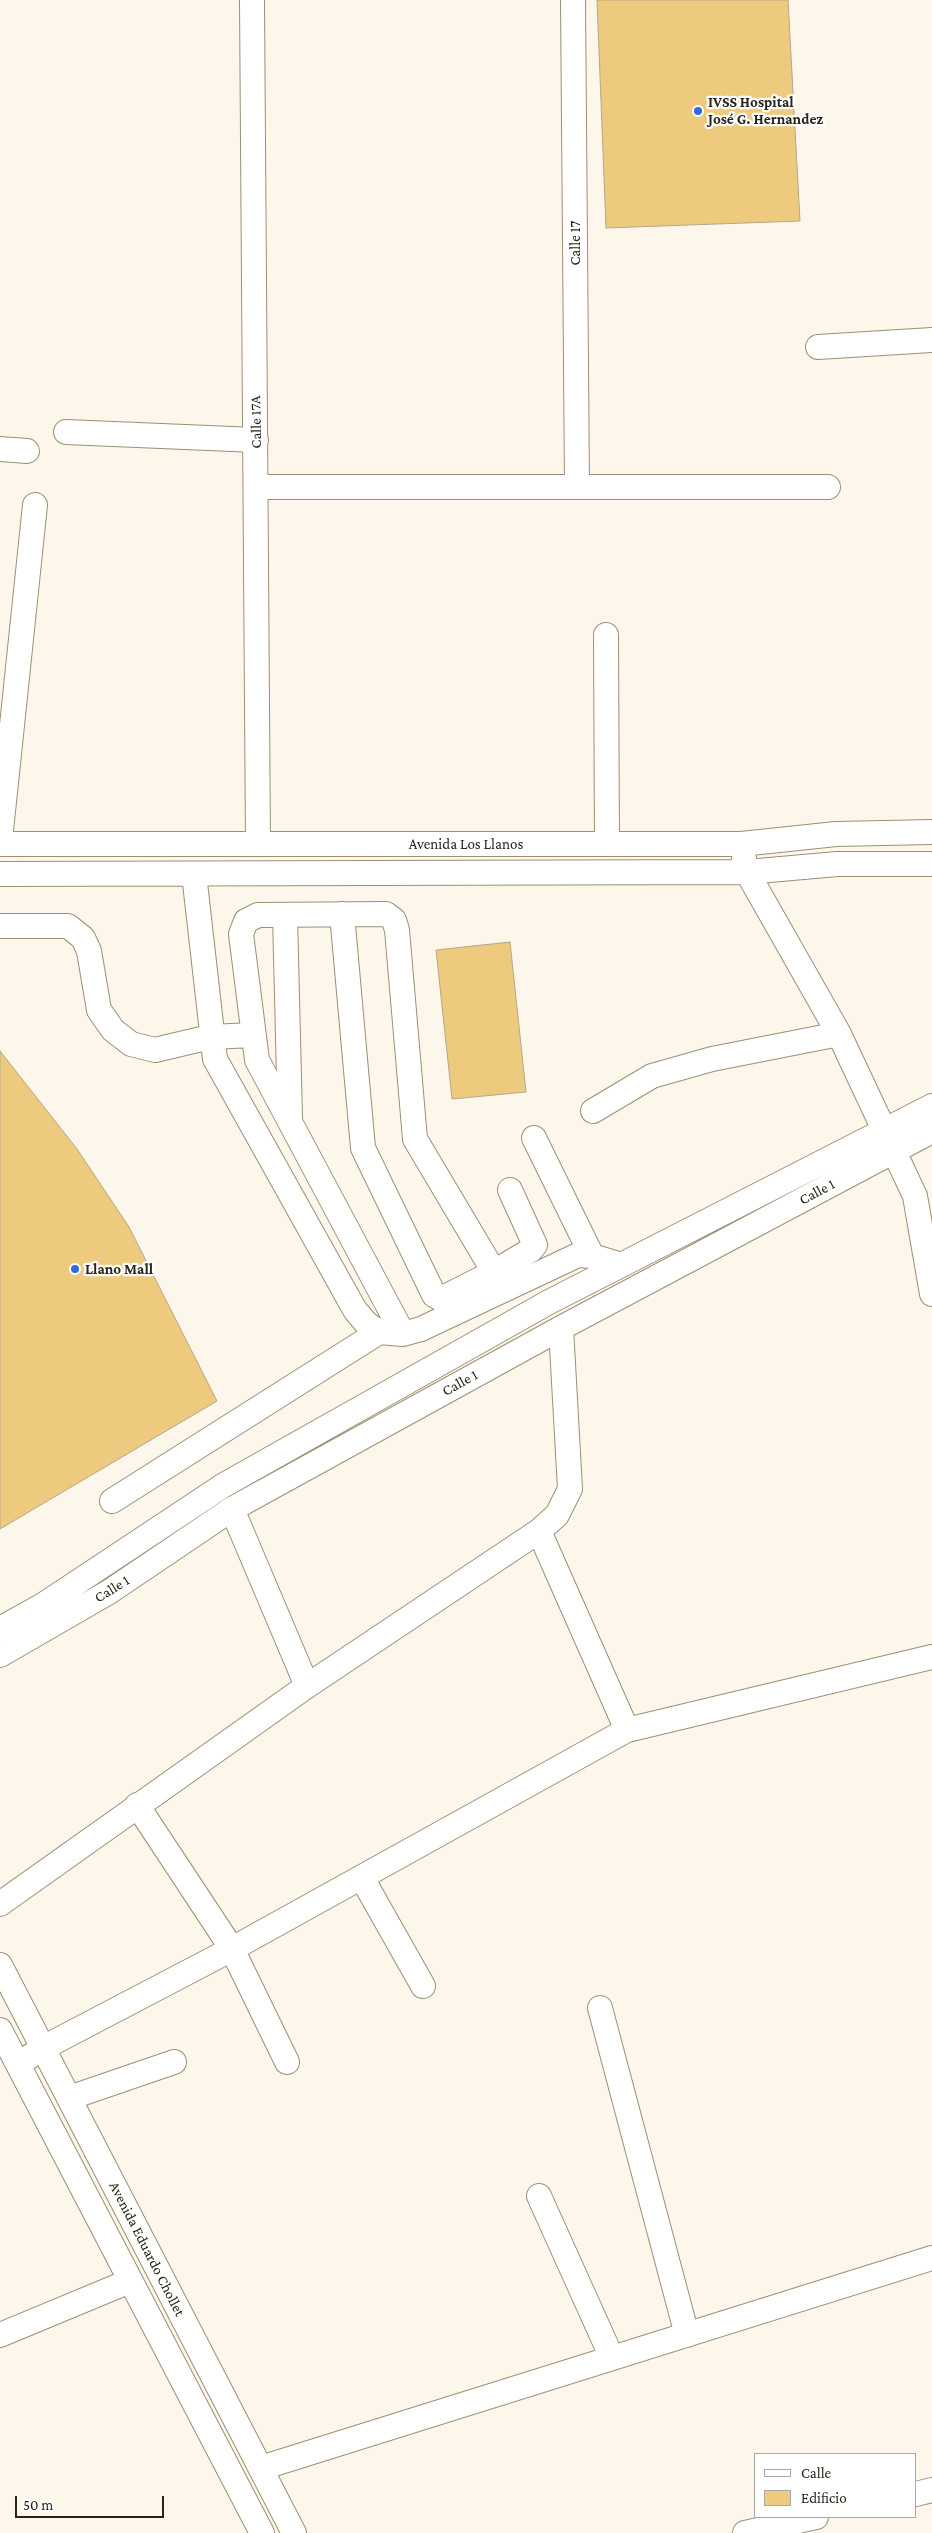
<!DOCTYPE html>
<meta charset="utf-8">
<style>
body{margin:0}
#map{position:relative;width:932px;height:2533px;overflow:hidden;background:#fdf7eb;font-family:"Crimson Pro",serif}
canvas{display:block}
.legend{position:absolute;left:754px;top:2453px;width:162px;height:65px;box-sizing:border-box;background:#fff;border:1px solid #aaa8a3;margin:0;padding:6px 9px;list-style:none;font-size:15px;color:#2a251a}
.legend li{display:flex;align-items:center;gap:10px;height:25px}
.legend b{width:25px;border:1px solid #aaa8a3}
.scale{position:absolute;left:15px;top:2496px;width:149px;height:22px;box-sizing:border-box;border:2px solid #2a251a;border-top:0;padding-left:6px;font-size:15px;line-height:18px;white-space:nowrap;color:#2a251a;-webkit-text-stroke:4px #fff;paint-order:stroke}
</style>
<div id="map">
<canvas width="932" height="2533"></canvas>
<ul class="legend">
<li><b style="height:6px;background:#fff"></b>Calle</li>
<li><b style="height:14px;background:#edca7e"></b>Edificio</li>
</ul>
<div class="scale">50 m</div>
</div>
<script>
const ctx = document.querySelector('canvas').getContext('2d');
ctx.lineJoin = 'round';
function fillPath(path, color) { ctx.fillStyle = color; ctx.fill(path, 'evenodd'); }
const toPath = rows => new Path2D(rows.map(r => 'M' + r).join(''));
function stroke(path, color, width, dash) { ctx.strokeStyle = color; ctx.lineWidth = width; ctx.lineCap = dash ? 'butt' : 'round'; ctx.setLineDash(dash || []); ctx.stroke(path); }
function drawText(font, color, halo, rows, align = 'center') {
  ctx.font = font + ' "Crimson Pro",serif'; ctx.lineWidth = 4.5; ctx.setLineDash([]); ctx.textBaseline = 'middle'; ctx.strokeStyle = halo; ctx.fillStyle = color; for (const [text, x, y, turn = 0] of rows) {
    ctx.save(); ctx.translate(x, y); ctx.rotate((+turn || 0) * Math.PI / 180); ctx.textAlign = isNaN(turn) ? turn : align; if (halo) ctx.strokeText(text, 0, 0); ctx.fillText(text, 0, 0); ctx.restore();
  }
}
const building = toPath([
 [597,0,788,0,800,221,606,228,597,0],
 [510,942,526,1092,452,1099,436,950,510,942],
 [0,1051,77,1149,129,1227,217,1401,0,1529,0,1051]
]);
fillPath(building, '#edca7e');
stroke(building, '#b4a78a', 1);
const minor = toPath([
 [252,0,258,844],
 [573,0,577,486],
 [818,347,932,340],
 [66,432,256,440],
 [0,449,27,451],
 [256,487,828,487],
 [606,635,607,844],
 [0,840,35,505],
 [0,844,741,844,836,834,932,832],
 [744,859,747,872,839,1034,915,1196,932,1294],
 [0,874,747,872,837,864,932,864],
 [194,874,215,1059,355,1310,366,1323,379,1332,403,1334,421,1329,578,1255,592,1256,621,1265],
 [342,914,363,1148,434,1295,441,1299,494,1272,531,1250,535,1245,510,1190],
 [285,916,290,1118],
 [0,926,68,926,83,938,89,951,99,1010,113,1030,131,1044,155,1050,210,1037,253,1035],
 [593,1111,652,1076,712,1059,839,1034],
 [534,1138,592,1256],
 [403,1334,257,1060,241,934,246,921,258,915,386,914,394,920,397,930,415,1139,494,1272],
 [112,1501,379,1332],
 [232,1509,307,1686],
 [539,1531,627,1730],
 [0,1629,43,1605,224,1485,549,1302,932,1106],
 [0,1655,109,1592,232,1509,561,1328,932,1131],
 [137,1805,232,1949,287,2062],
 [362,1878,423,1986],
 [0,1904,307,1686,539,1531,557,1515,570,1489,561,1328],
 [0,1965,294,2533],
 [600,2008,687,2335],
 [0,2030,262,2533],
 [18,2064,43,2048,232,1949,627,1730,932,1657],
 [69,2098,174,2062],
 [539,2196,612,2358],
 [0,2335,130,2281],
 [261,2468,932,2258],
 [916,2494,932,2490],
 [745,2533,816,2517]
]);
stroke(minor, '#9c8f74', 26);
stroke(minor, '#fff', 24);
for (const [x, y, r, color] of [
 [698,111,5,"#3369d8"],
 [75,1269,5,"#3369d8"]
]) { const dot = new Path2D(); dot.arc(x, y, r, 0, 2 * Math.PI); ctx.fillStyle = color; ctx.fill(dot); stroke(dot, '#fff', 2); }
drawText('bold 15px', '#2a251a', '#fff', [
 ["IVSS Hospital",708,102],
 ["José G. Hernandez",708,119],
 ["Llano Mall",85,1269]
], 'left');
drawText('15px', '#2a251a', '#fff', [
 ["Calle 17",575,243,-90],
 ["Calle 17A",256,422,-91],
 ["Avenida Los Llanos",466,844],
 ["Calle 1",817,1192,-28],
 ["Calle 1",460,1383,-29],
 ["Calle 1",112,1589,-32],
 ["Avenida Eduardo Chollet",147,2249,63]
]);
</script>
